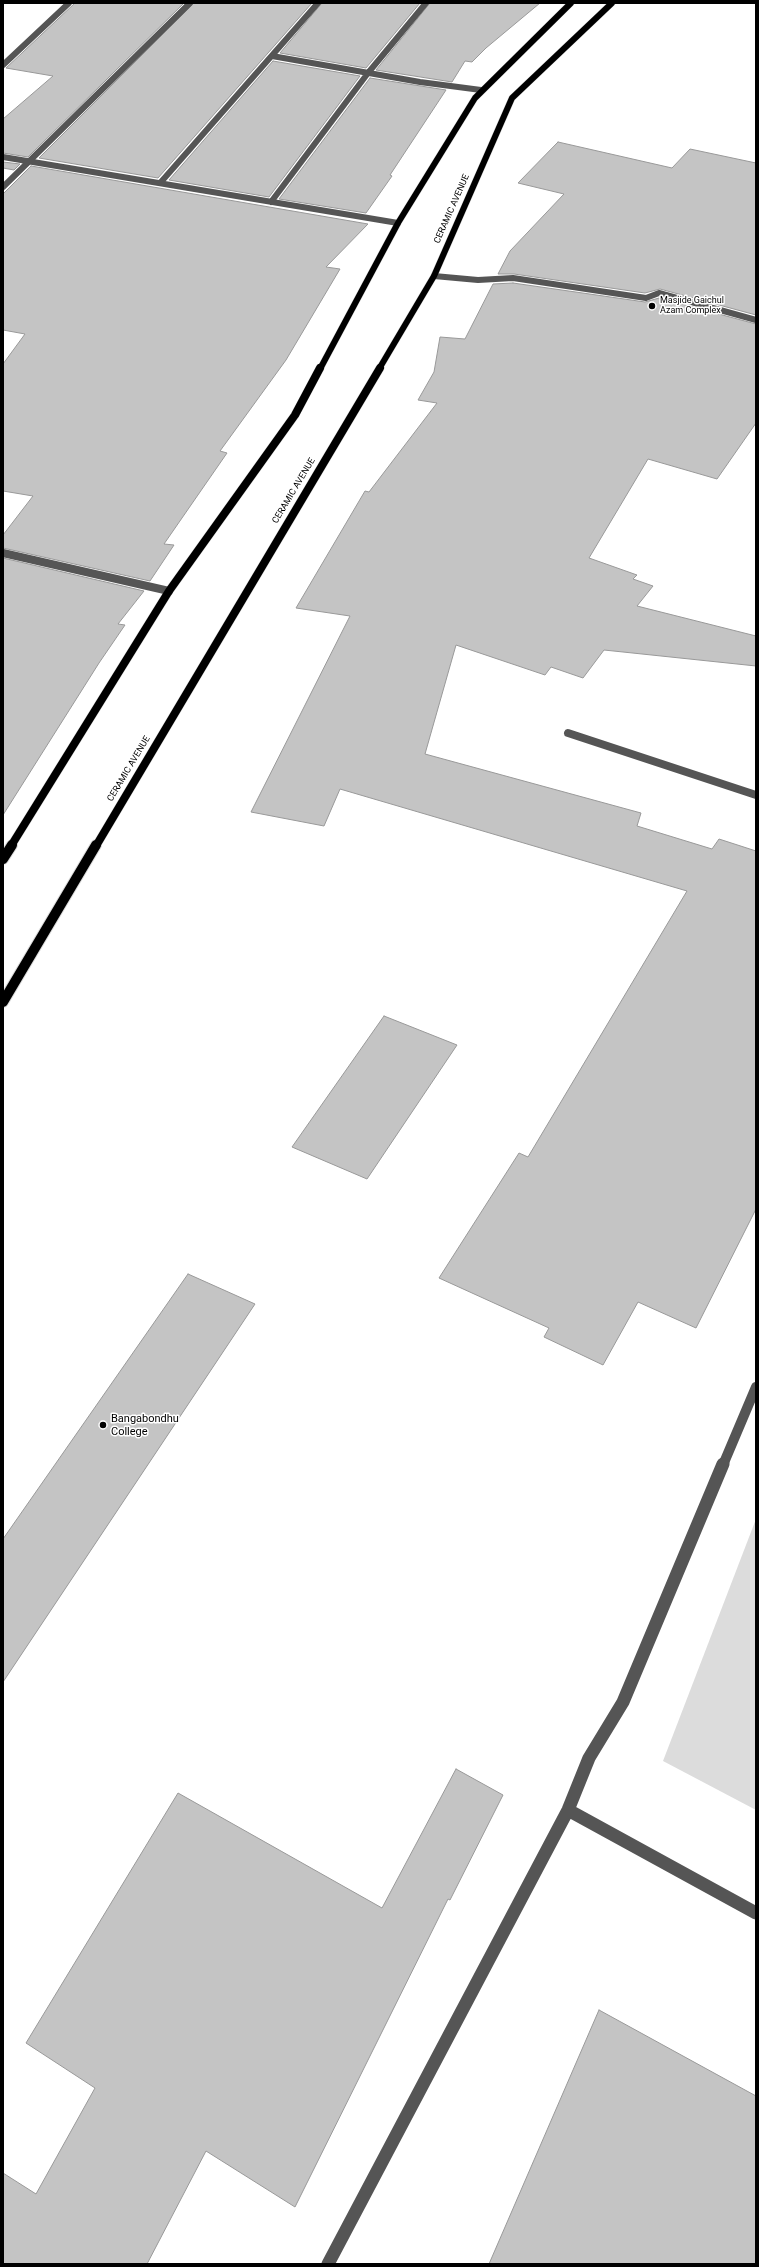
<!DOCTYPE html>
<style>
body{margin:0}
#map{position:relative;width:759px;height:2267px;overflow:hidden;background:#fff;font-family:Roboto,sans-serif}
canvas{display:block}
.frame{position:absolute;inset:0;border:4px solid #000;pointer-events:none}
</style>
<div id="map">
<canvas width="759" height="2267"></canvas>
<div class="frame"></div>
</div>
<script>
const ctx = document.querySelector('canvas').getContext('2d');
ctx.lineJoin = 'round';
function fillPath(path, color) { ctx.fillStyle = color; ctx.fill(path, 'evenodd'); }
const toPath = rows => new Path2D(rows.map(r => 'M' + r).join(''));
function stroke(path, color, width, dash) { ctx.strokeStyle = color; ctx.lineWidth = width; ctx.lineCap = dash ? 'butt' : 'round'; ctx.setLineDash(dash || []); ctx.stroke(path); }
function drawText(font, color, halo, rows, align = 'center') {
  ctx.font = font + ' Roboto,sans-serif'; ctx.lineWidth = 3; ctx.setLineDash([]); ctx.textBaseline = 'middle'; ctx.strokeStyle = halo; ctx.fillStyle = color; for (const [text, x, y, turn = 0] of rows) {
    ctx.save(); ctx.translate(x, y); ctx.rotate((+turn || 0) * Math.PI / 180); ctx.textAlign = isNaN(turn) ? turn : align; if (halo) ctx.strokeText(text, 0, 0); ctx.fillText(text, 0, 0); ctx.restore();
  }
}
fillPath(toPath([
 [756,1519,756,1810,663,1761]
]), '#dcdcdc');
const building = toPath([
 [75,3,184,3,28,157,3,153,3,119,53,76,6,68,75,3],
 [194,3,312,3,158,178,39,158,194,3],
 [322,3,420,3,366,68,280,53,322,3],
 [430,3,540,3,486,48,472,62,465,61,452,82,376,70,430,3],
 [273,61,360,76,269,197,169,180,273,61],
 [370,78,446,90,390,175,392,176,366,213,279,199,370,78],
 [558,142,672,168,690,149,756,163,756,315,660,289,645,293,514,274,498,274,510,251,564,194,518,183,558,142],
 [3,162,20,164,14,170,3,168,3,162],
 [31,166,368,224,326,267,340,269,286,360,220,451,227,453,164,544,174,545,150,581,3,548,3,535,33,496,3,491,3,364,25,334,3,330,3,194,31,166],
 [513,283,645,302,659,298,756,324,756,423,717,479,648,459,589,558,637,575,633,579,653,586,637,606,756,636,756,666,604,650,583,678,551,667,545,675,456,645,425,754,641,813,637,826,712,849,719,839,756,851,756,1209,696,1328,638,1302,603,1365,544,1337,549,1328,439,1278,519,1153,528,1157,687,891,340,789,324,826,251,812,350,616,296,608,365,491,369,492,437,403,418,400,434,372,440,337,465,339,493,284,513,283],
 [3,558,144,591,118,624,125,625,99,663,3,815,3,558],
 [384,1016,457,1045,367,1179,292,1147,384,1016],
 [188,1274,255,1304,3,1682,3,1539,188,1274],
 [456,1769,503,1795,450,1900,448,1899,295,2207,206,2151,147,2264,3,2264,3,2173,36,2194,95,2088,26,2043,178,1793,382,1908,456,1769],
 [599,2010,756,2096,756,2264,489,2264,599,2010]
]);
fillPath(building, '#c4c4c4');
stroke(building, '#999', 1);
const majorFar2 = toPath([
 [320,369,398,223,475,98,571,3],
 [379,369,434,276,512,98,612,3]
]);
const majorFar1 = toPath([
 [11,846,169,591,295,415,320,368],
 [96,846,380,368]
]);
const major = toPath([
 [3,859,12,845],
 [3,1002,96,845]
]);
stroke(majorFar2, '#dbdbdb', 7);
stroke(majorFar1, '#dbdbdb', 9);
stroke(major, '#dbdbdb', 12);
stroke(toPath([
 [272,56,420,82,481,90],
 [3,65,69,3],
 [3,157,398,223],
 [161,182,318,3],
 [3,187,190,3],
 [271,202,368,73,426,3],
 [434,276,478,280,513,278,646,298,659,293,756,320]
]), '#555', 6);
stroke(toPath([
 [3,553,169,591],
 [568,733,756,795]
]), '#555', 8);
stroke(toPath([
 [723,1465,756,1387]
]), '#555', 10);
stroke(toPath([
 [568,1810,756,1913],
 [328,2264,568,1810,589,1758,623,1702,723,1464]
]), '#555', 13);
stroke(majorFar2, '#000', 6);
stroke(majorFar1, '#000', 8);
stroke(major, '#000', 10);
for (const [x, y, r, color] of [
 [652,306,4,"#000"],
 [103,1425,4,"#000"]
]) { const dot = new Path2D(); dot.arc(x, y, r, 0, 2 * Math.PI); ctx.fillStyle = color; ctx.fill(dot); stroke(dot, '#fff', 1.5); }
drawText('9px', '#000', '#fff', [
 ["CERAMIC AVENUE",452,209,-66],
 ["CERAMIC AVENUE",294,491,-59],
 ["CERAMIC AVENUE",129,769,-59]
]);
drawText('9px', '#000', '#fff', [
 ["Masjide Gaichul",660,301],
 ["Azam Complex",660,311]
], 'left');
drawText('11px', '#000', '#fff', [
 ["Bangabondhu",111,1419],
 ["College",111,1432]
], 'left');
</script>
